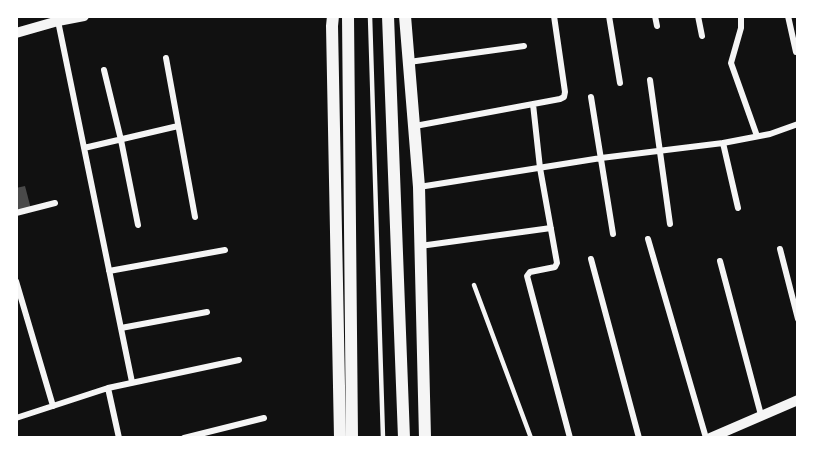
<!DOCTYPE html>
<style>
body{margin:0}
#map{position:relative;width:814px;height:454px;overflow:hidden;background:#111;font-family:"DM Sans",sans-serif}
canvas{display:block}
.frame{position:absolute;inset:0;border:18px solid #fff;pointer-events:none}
</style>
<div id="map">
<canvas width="814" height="454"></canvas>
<div class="frame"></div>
</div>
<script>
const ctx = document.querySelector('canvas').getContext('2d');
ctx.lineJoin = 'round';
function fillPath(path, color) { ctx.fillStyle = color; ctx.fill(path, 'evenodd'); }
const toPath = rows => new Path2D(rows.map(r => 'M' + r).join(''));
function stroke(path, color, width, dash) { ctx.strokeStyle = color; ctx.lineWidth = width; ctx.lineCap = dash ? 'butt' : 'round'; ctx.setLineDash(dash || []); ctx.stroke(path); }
fillPath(toPath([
 [25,186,31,209,16,212,16,188]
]), '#4a4a4a');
stroke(toPath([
 [370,16,383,438],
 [474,285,531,438]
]), '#f5f5f5', 4.5);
stroke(toPath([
 [609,16,620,83],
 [655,16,657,26],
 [698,16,702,36],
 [741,16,741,28,731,63,757,136],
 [788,16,796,52],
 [58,21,132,382],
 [166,58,195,217],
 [409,62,524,46],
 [104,70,121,140,138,225],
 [650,80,670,224],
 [591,97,613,234],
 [533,104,540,168,557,263,555,267,530,272,527,276,570,438],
 [415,126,560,99,564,97,565,92,554,16],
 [723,143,738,208],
 [84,148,178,126],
 [419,187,601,158,723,143,770,134,798,124],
 [16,213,55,203],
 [648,239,706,438],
 [420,246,551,228],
 [780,249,798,319],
 [591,259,639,438],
 [720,261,761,415],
 [109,271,225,250],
 [16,281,53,406],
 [121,328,207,312],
 [108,388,119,438],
 [16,418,108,388,239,360],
 [184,438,264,418]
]), '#f5f5f5', 6);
stroke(toPath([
 [16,33,58,21,84,16],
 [710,438,798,400]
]), '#f5f5f5', 10);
stroke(toPath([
 [333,16,332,26,340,438],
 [348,16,352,438],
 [388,16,404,438],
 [405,16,419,187,425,438]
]), '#f5f5f5', 12);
</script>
